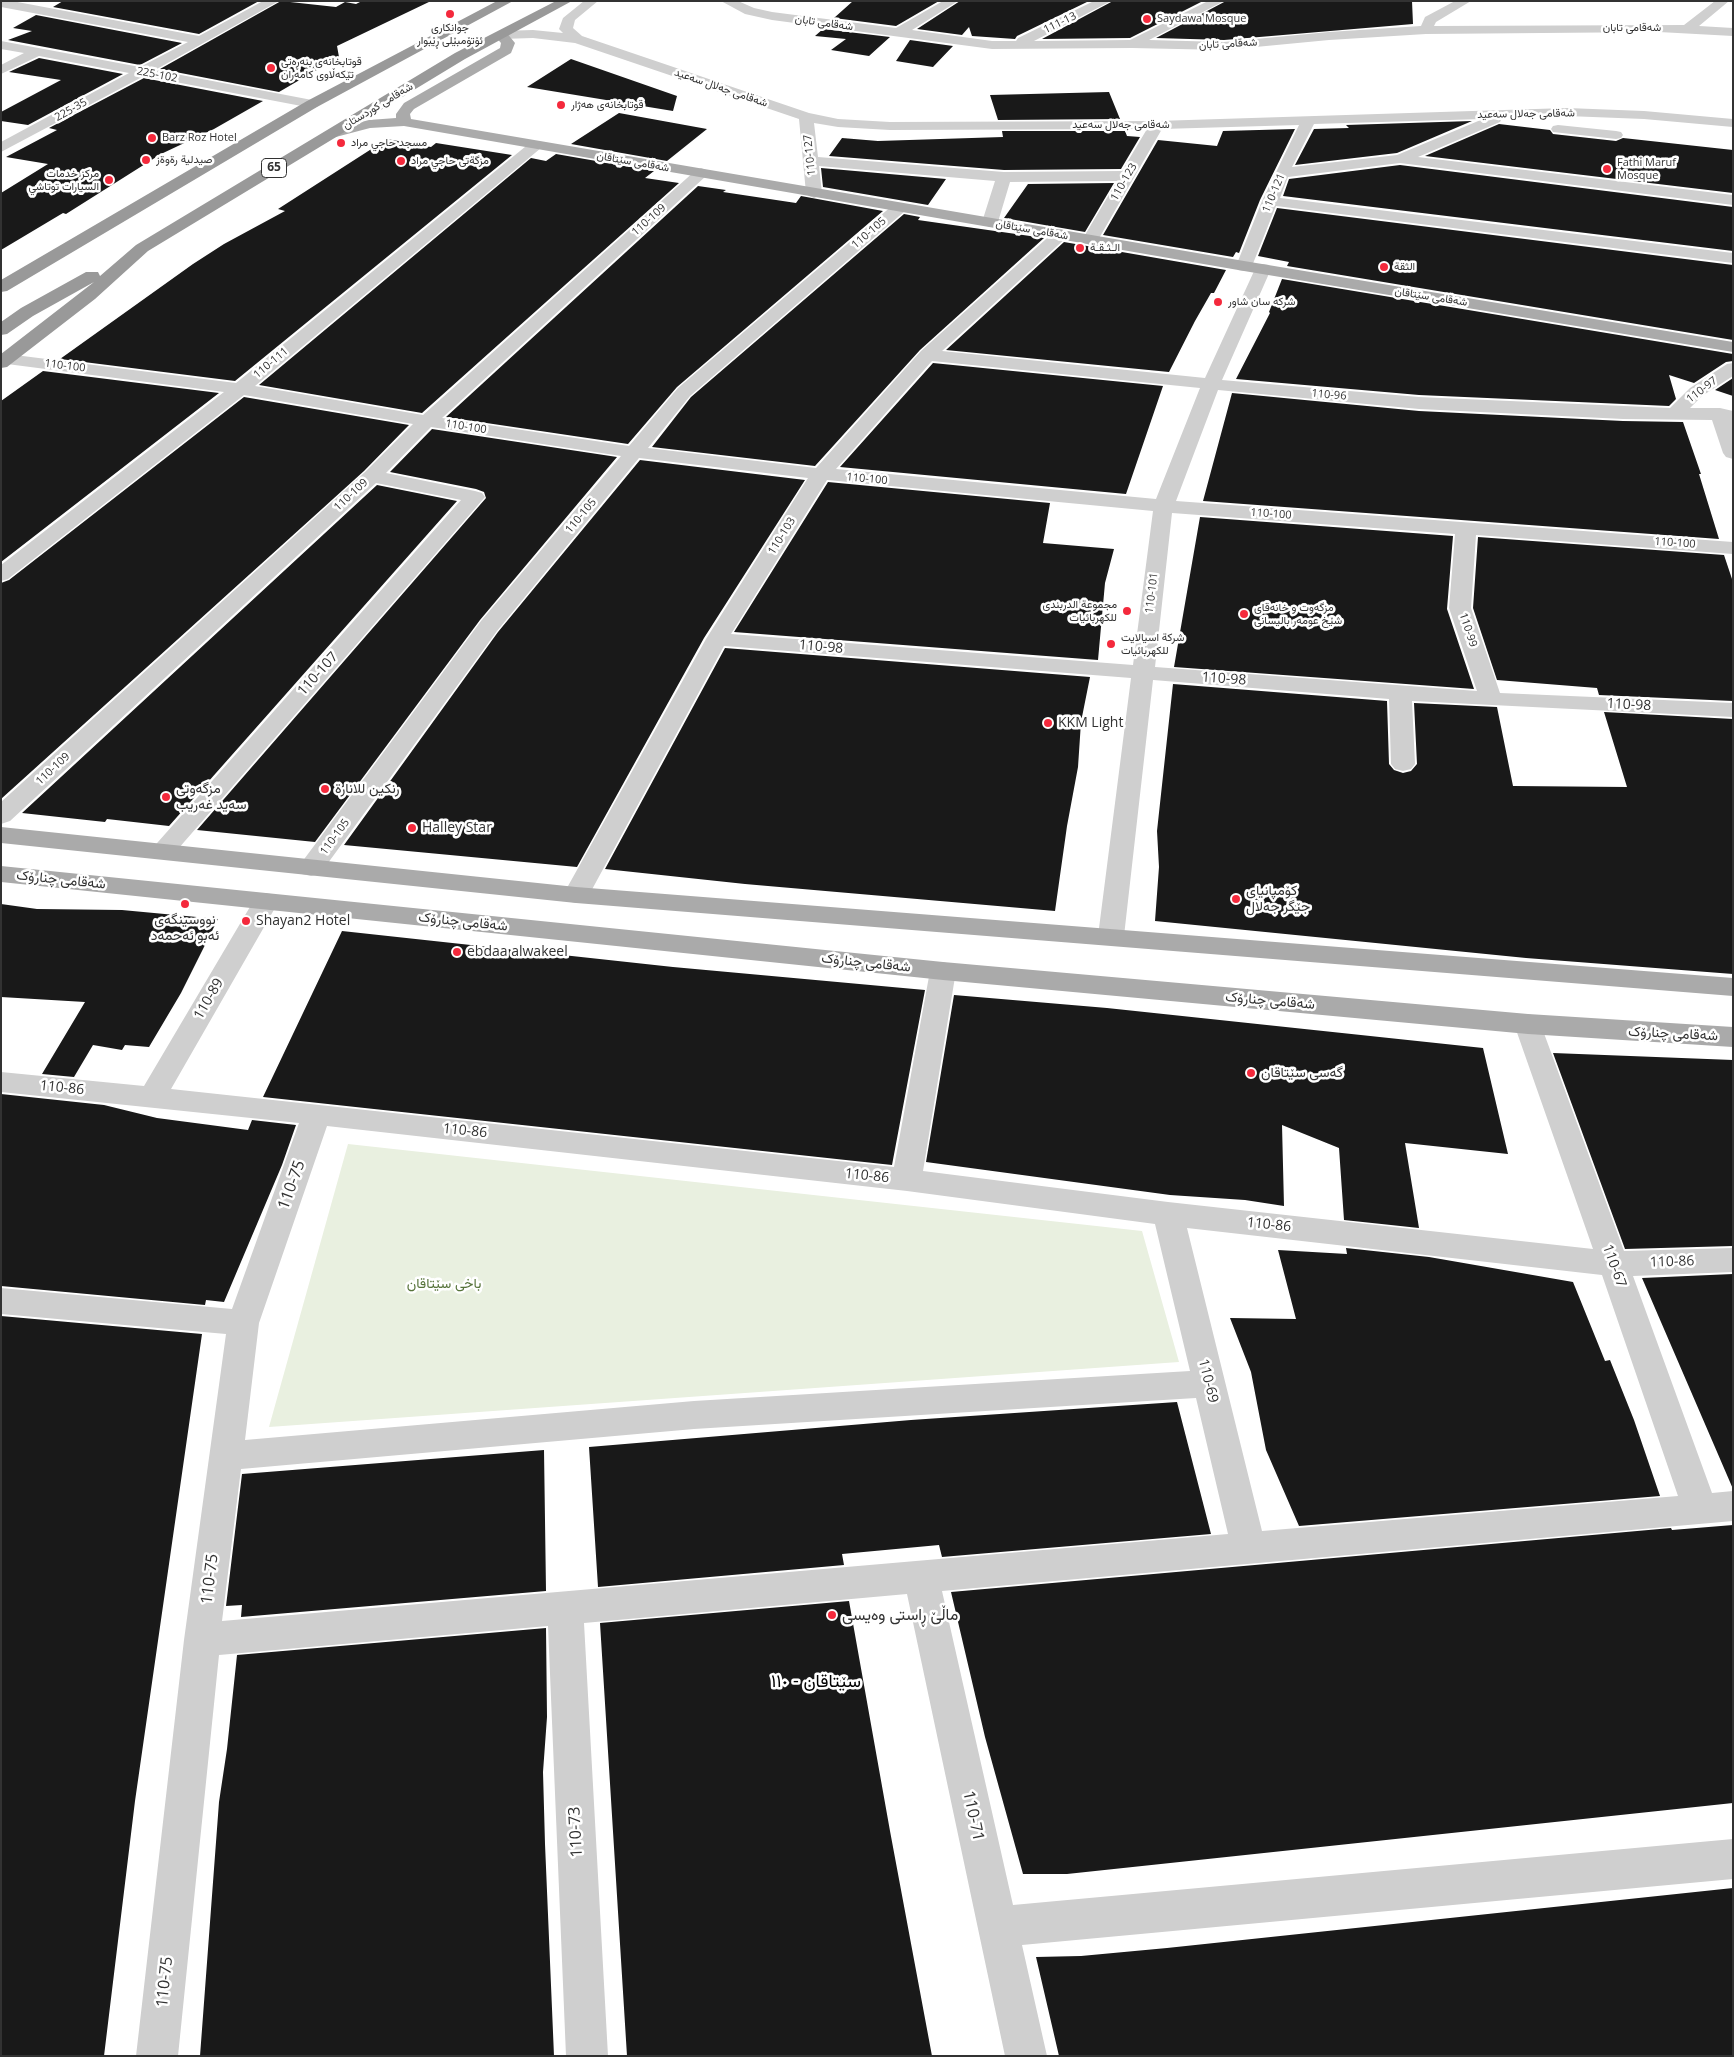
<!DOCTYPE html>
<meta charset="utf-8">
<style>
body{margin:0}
#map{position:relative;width:1734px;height:2057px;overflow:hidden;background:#fff;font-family:"Open Sans",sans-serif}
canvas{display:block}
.frame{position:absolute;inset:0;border:2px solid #323232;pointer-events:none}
</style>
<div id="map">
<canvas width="1734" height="2057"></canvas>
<div class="frame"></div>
</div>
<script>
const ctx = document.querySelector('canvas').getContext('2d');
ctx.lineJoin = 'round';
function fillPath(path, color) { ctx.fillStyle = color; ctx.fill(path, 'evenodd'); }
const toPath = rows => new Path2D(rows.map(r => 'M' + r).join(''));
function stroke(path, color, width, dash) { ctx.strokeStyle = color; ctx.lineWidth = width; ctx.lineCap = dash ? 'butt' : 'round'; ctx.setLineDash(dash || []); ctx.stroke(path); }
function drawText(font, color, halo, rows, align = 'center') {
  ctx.font = font + ' "Open Sans",Vazirmatn,sans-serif'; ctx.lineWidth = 5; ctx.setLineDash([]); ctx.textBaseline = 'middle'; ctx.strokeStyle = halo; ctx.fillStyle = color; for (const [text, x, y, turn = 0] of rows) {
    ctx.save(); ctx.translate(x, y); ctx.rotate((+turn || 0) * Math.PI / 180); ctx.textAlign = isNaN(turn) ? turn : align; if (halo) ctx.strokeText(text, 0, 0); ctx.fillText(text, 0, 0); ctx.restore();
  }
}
fillPath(toPath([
 [348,1144,1142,1231,1179,1362,269,1427]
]), '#e9f0e0');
fillPath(toPath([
 [63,1,259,1,199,34,53,7],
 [281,1,336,7,345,2,356,4,362,1,431,1,337,46,339,57,279,92,160,69],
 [853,1,939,1,896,26,834,18],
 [960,1,1089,1,1017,36,1015,39,972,36,969,27,962,35,917,29],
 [1113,1,1203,1,1130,38,1042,39],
 [1226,1,1412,1,1413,24,1224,40,1156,38],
 [36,15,182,43,140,65,8,40,32,31,13,28],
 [823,29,890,37,869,56,831,50,846,39,815,36],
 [910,40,953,46,933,67,896,61],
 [39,58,123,74,28,125,1,121,1,112,61,80,9,72],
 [571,59,677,96,673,111,527,87],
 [144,78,263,101,214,129,161,154,66,214,63,213,1,250,1,193,48,164,6,157,57,130,49,128],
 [1109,92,1120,119,998,120,990,95],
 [619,113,707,129,667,161,571,144],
 [1472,121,1397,153,1295,165,1314,129,1349,128,1346,125],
 [1499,124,1550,130,1553,134,1616,141,1623,138,1733,150,1733,193,1425,156],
 [1295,129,1260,200,1239,253,1236,252,1233,257,1103,235,1158,140,1217,146,1223,131],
 [1002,131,1125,131,1127,136,1140,137,1121,169,1004,170,829,156,842,138,878,141,1003,137],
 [387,139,431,147,436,143,512,155,235,381,60,359,193,264,224,244,285,211,278,209],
 [556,154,654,171,645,178,679,183,422,413,259,385,531,158,546,161],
 [1400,165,1733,207,1733,251,1283,196,1289,179],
 [821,168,946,179,928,205,823,187],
 [1114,183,1085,232,1004,218,1028,184],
 [698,186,726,190,723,192,796,203,801,196,883,211,677,387,628,444,446,417],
 [1277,208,1733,265,1733,340,1287,266,1289,262,1258,256],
 [904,214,920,217,918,220,1044,238,920,350,815,466,652,447,691,397],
 [1064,242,1226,270,1214,293,1211,293,1195,321,1169,372,946,350],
 [1282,279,1733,354,1733,361,1726,362,1694,383,1669,375,1676,399,1669,406,1419,395,1236,379,1270,313,1269,312],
 [933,363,1163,386,1126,494,840,467],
 [43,371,219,393,1,562,1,401],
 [1733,378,1733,396,1715,390],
 [1232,393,1419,411,1623,421,1683,422,1701,474,1699,474,1719,539,1203,501],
 [244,397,409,425,364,471,1,799,1,583,9,580],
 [432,429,617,457,480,620,315,842,197,830,486,498,484,492,476,489,390,472],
 [640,460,805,480,704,638,577,867,344,845,498,632],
 [828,482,1050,503,1043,543,1114,549,1105,583,1098,660,734,632],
 [377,485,457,501,169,826,107,819,105,822,22,813],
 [1200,517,1453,536,1447,609,1474,689,1174,667],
 [1478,537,1724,555,1733,582,1733,701,1599,695,1597,688,1497,680,1473,608],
 [725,648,1090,677,1081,722,1078,767,1067,826,1055,911,745,884,605,869],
 [1173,684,1387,701,1389,764,1394,770,1403,773,1411,771,1417,764,1414,703,1497,707,1513,786,1627,787,1604,712,1733,719,1733,974,1526,958,1155,921,1159,867,1157,831],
 [1,904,37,909,122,910,218,919,181,993,149,1047,125,1045,122,1050,93,1045,74,1077,42,1074,85,1002,1,997],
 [342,931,673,967,925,990,892,1165,263,1097],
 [954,995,1107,1008,1483,1048,1508,1154,1405,1143,1419,1228,1344,1220,1339,1148,1282,1125,1284,1206,1245,1200,1170,1195,926,1162],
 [1553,1053,1733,1060,1733,1246,1625,1249],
 [1,1094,104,1105,157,1118,248,1130,252,1120,296,1125,282,1165,224,1302,206,1300,205,1305,1,1286],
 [1346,1248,1429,1257,1573,1282,1605,1361,1610,1360,1634,1420,1660,1496,1299,1526,1266,1450,1251,1372,1230,1318,1296,1319,1278,1250,1347,1254],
 [1733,1274,1733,1489,1642,1278],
 [1,1316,202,1334,135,1801,104,2056,1,2056],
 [1177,1402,1211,1534,942,1557,939,1545,842,1554,844,1565,598,1587,589,1447,911,1420],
 [544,1450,546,1591,241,1617,242,1605,226,1606,242,1474],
 [1733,1525,1733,1803,1067,1874,1023,1874,985,1737,951,1592,1671,1528,1672,1530],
 [849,1601,890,1831,932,2056,627,2056,600,1623],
 [546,1628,547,1717,543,1772,545,1844,554,2056,200,2056,219,1802,227,1749,237,1655],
 [1733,1888,1733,2056,1059,2056,1036,1957,1081,1956,1167,1948]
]), '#191919');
fillPath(toPath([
 [1,1,12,1,199,36,263,1,279,1,155,70,312,100,317,101,319,104,317,107,312,108,144,76,1,152,1,142,129,73,39,56,1,74,1,65,24,53,1,49,1,41,140,67,188,42,1,7,1,1],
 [584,1,598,1,575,20,573,28,582,36,809,113,838,119,890,122,1157,121,1567,108,1644,111,1733,119,1733,127,1644,119,1567,116,1502,118,1500,122,1418,157,1733,195,1733,205,1400,163,1288,177,1280,198,1733,253,1733,263,1276,206,1252,266,1250,270,1244,271,1238,270,1236,266,1262,201,1299,125,1162,129,1098,240,1096,243,1090,245,1084,243,1082,240,1117,181,1010,182,998,222,996,225,990,227,984,225,982,222,995,181,819,166,822,193,819,196,814,198,809,196,806,193,799,119,575,43,533,38,501,39,494,35,501,31,533,30,563,33,559,29,563,18,584,1],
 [1483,119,1397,155,1292,167,1314,124,1483,119],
 [814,123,838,127,890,130,1147,129,1122,171,1004,172,818,157,814,123],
 [721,1,738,1,754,8,772,12,896,28,943,1,958,1,912,30,992,41,1016,41,1018,38,1094,1,1111,1,1034,41,1130,40,1208,1,1224,1,1149,40,1224,42,1329,32,1421,26,1425,17,1455,1,1471,1,1436,22,1434,26,1684,25,1715,1,1729,1,1699,26,1733,28,1733,36,1659,32,1426,34,1329,40,1224,50,1132,48,992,49,772,20,745,14,721,1],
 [1558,125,1616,131,1621,132,1623,135,1621,138,1616,139,1553,132,1551,129,1553,126,1558,125],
 [536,141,541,142,543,145,541,148,255,386,423,415,696,170,701,168,706,170,709,173,706,176,442,418,629,446,678,388,893,205,899,203,905,205,907,208,905,211,690,396,648,448,816,468,921,351,1055,231,1061,229,1067,231,1069,234,1067,237,942,351,1205,378,1255,269,1257,265,1263,264,1269,265,1271,269,1222,380,1419,397,1670,408,1690,388,1727,364,1733,363,1733,376,1702,396,1690,408,1720,408,1733,411,1733,459,1726,457,1723,453,1712,420,1623,419,1419,409,1218,390,1176,501,1733,542,1733,554,1476,535,1471,608,1500,693,1733,703,1733,717,1412,701,1415,764,1411,769,1403,771,1395,769,1391,764,1389,699,1153,680,1124,936,1120,942,1111,945,1102,942,1098,936,1131,678,724,646,589,895,585,901,576,903,567,901,563,895,706,639,808,478,639,458,497,631,320,874,311,876,302,874,298,868,302,862,481,621,621,456,431,427,386,473,475,491,482,493,485,497,171,857,162,859,153,857,150,851,461,500,376,483,10,821,1,824,1,802,365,472,413,424,244,395,8,579,1,581,1,565,224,392,7,364,1,363,1,355,7,354,236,383,531,142,536,141],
 [932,361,1200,388,1156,499,836,469,932,361],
 [827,480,1153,511,1133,665,731,634,827,480],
 [1172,513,1455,534,1449,608,1477,691,1155,667,1172,513],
 [266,893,275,895,279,901,171,1089,894,1167,930,971,934,965,943,962,952,965,956,971,923,1171,1168,1202,1593,1249,1514,1024,1518,1017,1528,1014,1538,1017,1624,1251,1733,1248,1733,1272,1633,1276,1712,1493,1733,1491,1733,1521,942,1591,1013,1905,1733,1839,1733,1879,1022,1945,1047,2056,1005,2056,907,1594,584,1623,608,2056,566,2056,548,1626,219,1655,178,2056,136,2056,184,1640,226,1334,1,1314,1,1288,232,1309,299,1123,1,1092,1,1072,144,1086,257,895,266,893],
 [327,1126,907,1191,1155,1224,1190,1371,694,1401,245,1440,259,1323,327,1126],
 [1187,1228,1602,1275,1678,1496,1262,1531,1187,1228],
 [1196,1398,1228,1534,222,1621,241,1469,694,1429,1196,1398]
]), '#cfcfcf');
fillPath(toPath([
 [501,31,506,32,515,43,511,53,414,109,410,114,411,119,1244,261,1733,342,1733,352,1244,271,404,126,370,128,332,138,327,137,325,134,327,131,369,120,396,118,396,114,404,103,500,48,501,43,494,35,501,31],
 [1,827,576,887,1733,978,1733,996,576,903,1,843,1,827],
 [1,866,943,962,1528,1014,1733,1027,1733,1047,1528,1034,943,980,1,882,1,866]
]), '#aaa');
fillPath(toPath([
 [497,1,513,1,317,107,7,291,1,292,1,280,307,101,497,1],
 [556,1,572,1,465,59,148,251,95,299,7,367,1,368,1,354,94,282,33,316,7,334,1,335,1,322,21,308,86,272,98,272,100,276,136,245,455,53,556,1]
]), '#999');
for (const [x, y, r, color] of [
 [450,14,5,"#f4293c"],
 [1147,19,5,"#f4293c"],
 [271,68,5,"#f4293c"],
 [561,105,5,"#f4293c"],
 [152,138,5,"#f4293c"],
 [341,143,5,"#f4293c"],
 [146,160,5,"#f4293c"],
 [401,161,5,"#f4293c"],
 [1607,169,5,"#f4293c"],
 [109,180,5,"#f4293c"],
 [1080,248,5,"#f4293c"],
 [1384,267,5,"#f4293c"],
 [1218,302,5,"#f4293c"],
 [1127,611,5,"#f4293c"],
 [1244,614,5,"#f4293c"],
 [1111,644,5,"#f4293c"],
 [1048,723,5,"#f4293c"],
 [325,789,5,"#f4293c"],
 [166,797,5,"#f4293c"],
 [412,828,5,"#f4293c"],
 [1236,899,5,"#f4293c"],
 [185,904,5,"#f4293c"],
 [246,921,5,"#f4293c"],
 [457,952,5,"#f4293c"],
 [1251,1073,5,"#f4293c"],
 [832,1615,5,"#f4293c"]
]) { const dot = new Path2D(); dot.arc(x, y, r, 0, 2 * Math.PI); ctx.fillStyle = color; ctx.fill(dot); stroke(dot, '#fff', 2); }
drawText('11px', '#323232', '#fff', [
 ["Saydawa Mosque",1157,19],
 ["جوانکاری",450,28,"center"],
 ["ئۆتۆمبێلی ڕێبوار",450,41,"center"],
 ["قوتابخانەی بنەڕەتی",281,62],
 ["تێکەڵاوی کامەران",281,75],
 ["قوتابخانەی هەژار",571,105],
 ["Barz Roz Hotel",162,138],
 ["مسجد حاجي مراد",351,143],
 ["صيدلية رةوةز",156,160],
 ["مزگةتی حاجي مراد",411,161],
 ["Fathi Maruf",1617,163],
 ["Mosque",1617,176],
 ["مركز خدمات",99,174,"right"],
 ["السيارات توتاشي",99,187,"right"],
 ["الـثـقـة",1090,248],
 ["الثقة",1394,267],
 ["شرکە سان شاور",1228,302],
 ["مجموعة الدربندی",1117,605,"right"],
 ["للكهربائیات",1117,618,"right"],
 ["مزگەوت و خانەقای",1254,608],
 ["شێخ عومەر بالیسانی",1254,621],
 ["شركة اسيالايت",1121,638],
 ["للكهربائيات",1121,651]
], 'left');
drawText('11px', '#323232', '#fff', [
 ["شەقامی تابان",824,23,8],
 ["111-13",1060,23,-26],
 ["شەقامی تابان",1632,28],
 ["شەقامی تابان",1228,44,-3],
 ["225-102",157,75,11],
 ["شەقامی جەلال سەعید",721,88,19],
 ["شەقامی کوردستان",378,106,-31],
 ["225-35",71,110,-29],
 ["شەقامی جەلال سەعید",1526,114,-1],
 ["شەقامی جەلال سەعید",1121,125],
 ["110-127",810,155,-96],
 ["شەقامی سێتاقان",633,162,10],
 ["110-123",1124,182,-60],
 ["110-121",1274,193,-67],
 ["110-109",649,220,-42],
 ["شەقامی سێتاقان",1032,230,10],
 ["110-105",869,233,-41],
 ["شەقامی سێتاقان",1431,297,9],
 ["110-111",271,363,-40],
 ["110-100",65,366,7],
 ["110-97",1702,390,-37],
 ["110-96",1329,395,5],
 ["110-100",466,427,9],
 ["110-100",867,479,5],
 ["110-109",351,495,-43],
 ["110-100",1271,514,4],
 ["110-105",581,516,-50],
 ["110-103",782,536,-58],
 ["110-100",1675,543,4],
 ["110-101",1152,593,-83],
 ["110-99",1468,630,72],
 ["110-109",53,769,-43],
 ["110-105",335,837,-54]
]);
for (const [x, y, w] of [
 [274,168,25]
]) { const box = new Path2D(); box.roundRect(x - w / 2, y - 9.5, w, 19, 4); ctx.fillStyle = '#fff'; ctx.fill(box); stroke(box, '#323232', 1); }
drawText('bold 12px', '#323232', null, [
 ["65",274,168]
]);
drawText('14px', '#323232', '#fff', [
 ["110-98",821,647,5],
 ["110-107",318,674,-48],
 ["110-98",1224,679,4],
 ["110-98",1629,705,3],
 ["شەقامی چنارۆک",61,880,6],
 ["شەقامی چنارۆک",463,922,6],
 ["شەقامی چنارۆک",866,963,6],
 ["110-89",209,999,-60],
 ["شەقامی چنارۆک",1270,1001,5],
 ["شەقامی چنارۆک",1673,1034,3],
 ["110-86",62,1088,6],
 ["110-86",465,1131,6],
 ["110-86",867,1176,6],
 ["110-86",1269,1225,6],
 ["110-86",1672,1262,-2],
 ["110-67",1614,1266,70],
 ["110-69",1208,1381,76]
]);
drawText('14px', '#323232', '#fff', [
 ["KKM Light",1058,723],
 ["مزگەوتی",176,789],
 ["سەید غەریب",176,805],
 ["رنكين للانارة",335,789],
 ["Halley Star",422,828],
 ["کۆمپانیای",1246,891],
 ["جێگر جەلال",1246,907],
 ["نووسینگەی",185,920,"center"],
 ["ئەبو ئەحمەد",185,936,"center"],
 ["Shayan2 Hotel",256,921],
 ["ebdaa alwakeel",467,952],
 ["گەسی سێتاقان",1261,1073]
], 'left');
drawText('14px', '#56733a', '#fff', [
 ["باخی سێتاقان",444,1284]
]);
drawText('16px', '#323232', '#fff', [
 ["110-75",292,1185,-70],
 ["110-75",210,1579,-83],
 ["110-71",973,1816,78],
 ["110-73",576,1832,-93],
 ["110-75",165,1982,-84]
]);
drawText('16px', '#323232', '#fff', [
 ["ماڵێ ڕاستی وەیسی",842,1615]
], 'left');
drawText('18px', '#000', '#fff', [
 ["سێتاقان - ١١٠",816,1682]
]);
</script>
